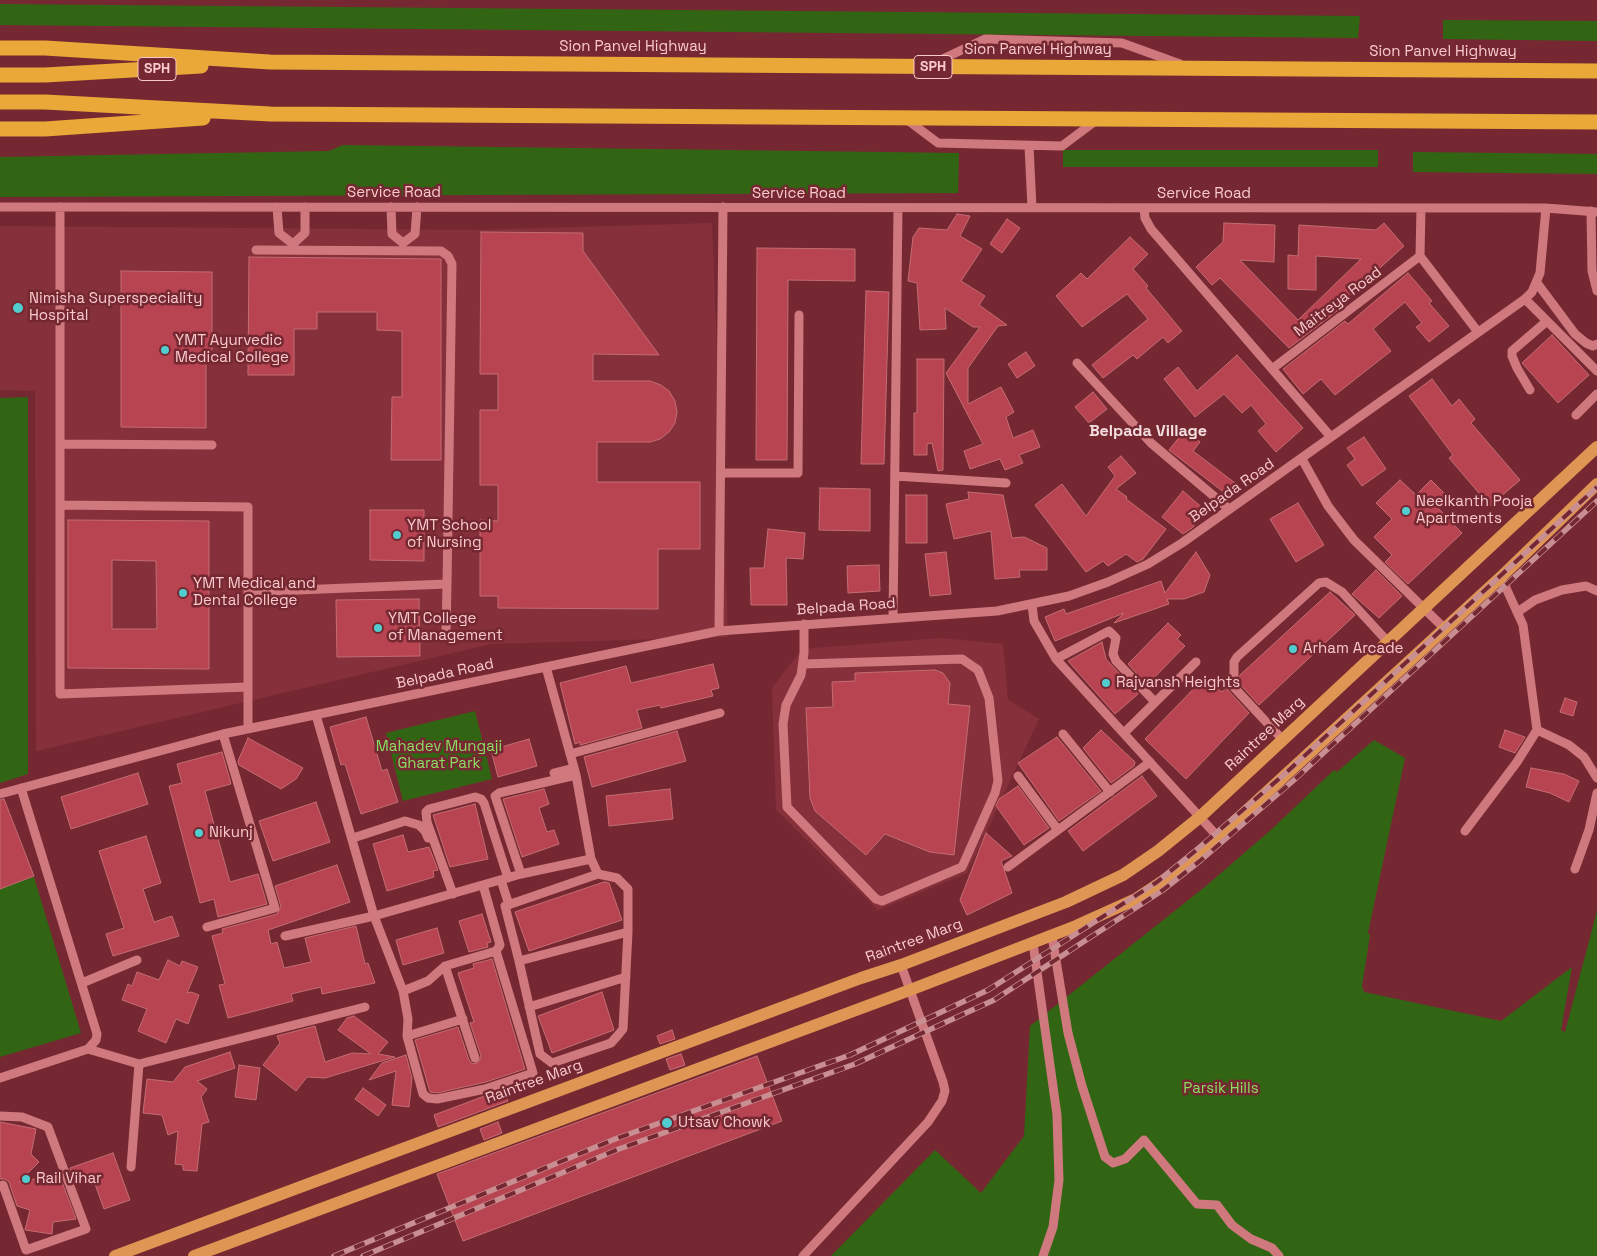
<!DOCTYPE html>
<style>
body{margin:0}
canvas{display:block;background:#752831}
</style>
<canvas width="1597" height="1256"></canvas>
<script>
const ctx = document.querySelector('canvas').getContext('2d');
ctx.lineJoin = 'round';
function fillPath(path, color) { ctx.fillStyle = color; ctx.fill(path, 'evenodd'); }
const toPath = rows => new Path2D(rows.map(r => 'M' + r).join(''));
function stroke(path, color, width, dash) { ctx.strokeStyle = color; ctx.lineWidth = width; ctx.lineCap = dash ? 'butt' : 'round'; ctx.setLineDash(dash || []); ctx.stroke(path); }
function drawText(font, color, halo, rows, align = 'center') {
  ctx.font = font + ' "Space Grotesk",sans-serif'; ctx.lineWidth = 5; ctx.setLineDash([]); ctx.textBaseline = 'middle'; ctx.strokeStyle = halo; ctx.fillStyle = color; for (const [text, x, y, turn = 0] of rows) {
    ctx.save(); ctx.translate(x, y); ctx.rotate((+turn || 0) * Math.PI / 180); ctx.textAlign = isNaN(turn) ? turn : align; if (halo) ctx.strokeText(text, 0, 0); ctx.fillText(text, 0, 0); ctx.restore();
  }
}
fillPath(toPath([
 [712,223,728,637,491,644,36,751,35,391,0,390,0,226,476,230],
 [941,638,1003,644,1008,700,1039,719,967,873,878,910,776,810,772,688,802,649]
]), '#86303b');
fillPath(toPath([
 [0,4,1360,16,1358,38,0,25],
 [1443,20,1597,21,1597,41,1443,39],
 [343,145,959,153,958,193,0,197,0,157,329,151],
 [1063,150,1378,150,1378,167,1063,167],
 [1413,152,1597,154,1597,174,1413,172],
 [28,397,28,774,0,783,0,398],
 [475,711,492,779,403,801,386,733],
 [1374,740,1405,758,1368,933,1370,935,1362,986,1364,992,1501,1021,1572,967,1561,1030,1565,1032,1597,911,1597,1256,831,1256,935,1150,981,1193,1024,1136,1030,1026,1206,886,1272,829,1334,770,1337,772],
 [34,877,81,1033,0,1057,0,887]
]), '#316513');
const building = toPath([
 [957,214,970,216,960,236,982,249,961,281,985,296,979,305,1007,325,998,326,968,368,968,404,1001,387,1014,412,1006,417,1013,438,1033,430,1040,447,1019,455,1023,463,1005,470,1000,459,970,469,964,451,983,444,946,373,980,327,973,327,945,308,946,329,920,330,917,283,908,281,913,237,919,228,947,230,957,214],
 [1007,219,1020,228,1002,253,990,244,1007,219],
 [1224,223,1275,225,1274,262,1240,260,1298,320,1361,259,1316,256,1316,290,1288,289,1288,255,1298,256,1299,225,1376,230,1384,223,1404,246,1335,309,1337,311,1289,348,1220,278,1212,285,1196,267,1223,242,1224,223],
 [481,232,583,233,583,251,659,355,593,354,593,381,650,381,661,385,669,391,675,401,677,412,675,423,669,432,660,439,650,442,597,442,597,482,700,482,700,549,658,549,658,609,498,608,498,596,480,596,480,520,498,521,498,485,480,485,480,410,498,410,498,374,480,374,481,232],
 [1130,237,1148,254,1133,269,1148,286,1146,288,1182,331,1168,343,1163,337,1137,359,1133,355,1103,378,1092,365,1148,319,1127,294,1082,327,1056,296,1081,273,1087,279,1130,237],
 [757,248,855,249,855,281,788,280,787,460,756,460,757,248],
 [249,257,441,259,441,460,391,460,392,397,402,397,402,331,377,330,377,312,317,312,317,329,294,329,294,375,248,375,249,257],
 [121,271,212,272,212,350,206,350,206,428,121,427,121,271],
 [1408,273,1432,301,1429,303,1449,326,1429,342,1416,327,1422,323,1405,302,1373,329,1391,351,1335,395,1321,379,1303,394,1283,369,1345,321,1348,324,1408,273],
 [866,291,889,292,884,464,861,464,866,291],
 [1552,335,1589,375,1558,403,1522,363,1552,335],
 [1026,352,1035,366,1017,378,1008,364,1026,352],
 [1237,355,1303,428,1276,452,1258,431,1266,424,1251,405,1242,413,1224,394,1195,417,1164,379,1178,367,1197,391,1237,355],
 [917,359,944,359,943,470,938,471,932,443,927,444,927,455,914,455,914,413,917,413,917,359],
 [1432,379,1452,406,1459,399,1475,419,1471,423,1520,480,1490,506,1449,458,1453,455,1409,396,1432,379],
 [1093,392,1107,409,1089,423,1075,407,1093,392],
 [1185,430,1200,442,1193,451,1239,486,1230,497,1169,450,1185,430],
 [1364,437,1386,469,1362,486,1347,465,1355,459,1347,448,1364,437],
 [1121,456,1136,473,1116,489,1127,497,1126,499,1166,529,1143,559,1137,562,1126,554,1108,566,1103,561,1086,572,1035,505,1062,484,1086,516,1115,476,1108,467,1121,456],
 [1400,480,1416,495,1431,480,1445,494,1434,504,1462,533,1408,584,1385,562,1392,555,1374,537,1392,519,1376,503,1400,480],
 [820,488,870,489,870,531,819,530,820,488],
 [1183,491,1206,511,1192,528,1183,534,1162,517,1183,491],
 [968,492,1003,495,1012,538,1024,537,1047,548,1047,570,1019,570,1020,577,995,579,991,531,954,539,946,504,969,499,968,492],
 [906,495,927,495,927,543,906,543,906,495],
 [1298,503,1324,545,1296,562,1270,519,1298,503],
 [370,510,424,510,424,561,370,560,370,510],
 [68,520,209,521,209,669,68,668,68,520],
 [112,560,156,561,157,629,112,629,112,560],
 [768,529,805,533,803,559,786,558,787,605,751,605,750,568,764,568,768,529],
 [946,552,951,594,930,596,925,554,946,552],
 [1196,552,1210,575,1204,592,1184,599,1167,599,1169,604,1114,623,1124,613,1055,641,1045,617,1064,609,1066,614,1161,581,1165,593,1196,552],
 [879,565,880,591,848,593,847,566,879,565],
 [1376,570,1402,596,1379,618,1352,594,1376,570],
 [1330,592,1355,615,1259,705,1237,681,1240,675,1330,592],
 [419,599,420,656,337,657,336,600,419,599],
 [1168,623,1181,635,1177,639,1185,646,1147,685,1128,664,1168,623],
 [1102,642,1106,659,1138,694,1115,714,1068,661,1102,642],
 [713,664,719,688,711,690,713,696,661,708,660,705,637,710,642,728,580,745,580,742,575,744,560,683,626,666,631,683,713,664],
 [935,670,943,673,950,683,948,704,970,706,954,855,930,852,885,834,866,855,815,811,810,798,806,708,833,707,832,682,855,681,855,673,935,670],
 [1205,677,1222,692,1226,688,1249,713,1186,779,1145,739,1205,677],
 [1565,698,1577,702,1573,716,1560,712,1565,698],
 [366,717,382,771,387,769,398,802,361,814,345,764,341,765,330,727,366,717],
 [1101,730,1135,762,1134,766,1111,783,1083,748,1101,730],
 [1505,730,1525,737,1515,753,1499,747,1505,730],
 [677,731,686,761,592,787,584,757,677,731],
 [1057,737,1101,791,1059,821,1018,763,1057,737],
 [248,738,303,768,296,779,281,789,239,765,238,761,248,738],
 [529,739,537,766,498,777,491,750,529,739],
 [222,752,231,784,205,791,216,832,213,834,217,835,230,882,258,874,267,904,218,917,214,899,200,903,169,786,182,783,177,764,222,752],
 [1531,768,1564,774,1579,781,1569,802,1550,793,1526,787,1531,768],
 [138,773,148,804,71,829,61,797,138,773],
 [1142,776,1157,796,1083,851,1068,831,1142,776],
 [1018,786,1049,828,1024,845,996,806,999,799,1018,786],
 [544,789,549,804,539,808,547,832,554,830,559,844,522,857,503,799,544,789],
 [670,789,673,819,609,826,606,796,670,789],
 [4,799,34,876,0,889,0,800,4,799],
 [316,802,330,842,273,861,259,821,316,802],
 [475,804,488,859,450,867,433,815,475,804],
 [986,833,1012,856,1001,861,1012,893,967,915,960,900,986,833],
 [403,835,408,852,429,847,438,870,433,871,434,877,387,891,373,844,403,835],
 [146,836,161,883,143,889,154,922,172,916,179,936,113,956,106,934,124,928,99,851,146,836],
 [337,865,350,902,268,930,271,944,277,942,284,968,311,962,305,938,356,926,365,964,368,963,375,983,322,994,321,987,291,994,293,1001,228,1018,219,985,225,984,212,936,223,933,222,929,277,914,281,907,275,886,337,865],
 [604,882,609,883,622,920,529,951,515,912,604,882],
 [482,914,491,942,487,943,488,947,469,952,459,921,482,914],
 [437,928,444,953,403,965,396,940,437,928],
 [492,959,525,1069,486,1082,437,1093,430,1092,415,1040,458,1027,469,1060,473,1064,479,1062,481,1056,470,1023,474,1022,458,973,474,968,473,964,492,959],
 [168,960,180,966,182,961,198,967,187,993,191,992,199,995,188,1024,176,1019,166,1043,138,1031,147,1009,122,1000,128,984,132,986,137,972,159,980,168,960],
 [602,992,614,1030,552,1053,538,1016,602,992],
 [354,1016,388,1042,378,1054,395,1057,325,1078,307,1077,296,1091,263,1065,280,1043,277,1036,315,1026,325,1062,352,1053,371,1054,338,1030,347,1018,354,1016],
 [672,1030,675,1039,660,1044,657,1036,672,1030],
 [230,1052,235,1068,197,1081,207,1089,201,1097,209,1122,202,1124,197,1171,183,1170,183,1165,175,1164,178,1131,168,1135,162,1115,143,1113,147,1079,173,1082,185,1067,230,1052],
 [681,1054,685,1065,670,1070,666,1059,681,1054],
 [406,1055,412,1078,409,1107,392,1105,396,1071,369,1080,382,1063,406,1055],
 [757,1056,782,1121,463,1241,437,1174,757,1056],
 [239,1065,260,1068,256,1100,235,1097,239,1065],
 [363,1088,386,1105,378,1116,355,1099,363,1088],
 [503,1089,508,1101,438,1127,434,1115,503,1089],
 [0,1122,36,1129,31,1154,39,1162,19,1182,59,1174,76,1219,53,1222,52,1234,25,1230,30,1210,17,1206,9,1182,5,1179,0,1179,0,1122],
 [498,1122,502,1133,484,1140,480,1129,498,1122],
 [113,1153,130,1200,104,1209,91,1173,74,1178,70,1168,113,1153]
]);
fillPath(building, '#b84351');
stroke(building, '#c36d72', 1);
stroke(toPath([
 [932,64,985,39,1122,43,1180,64],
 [906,119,938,143,1062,146,1098,119],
 [1029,146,1032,208],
 [0,207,1546,208,1597,212],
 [60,207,60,505,248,507,248,729],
 [277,207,279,233,293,244,305,233,305,207],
 [391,207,392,234,403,243,415,234,417,207],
 [1144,208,1145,218,1151,229,1331,437],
 [1421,208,1420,256,1478,332],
 [1591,211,1592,271,1597,291],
 [1537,283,1575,334,1586,343,1593,346,1597,344],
 [1525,299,1597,371],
 [1077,363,1151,443,1229,509],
 [1272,369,1420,256],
 [1530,390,1517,368,1512,356,1512,351,1547,321],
 [1576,415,1597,394],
 [60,444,212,445],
 [1302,459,1328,506,1354,540,1444,628],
 [721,473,798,473,799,315],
 [895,476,1006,483],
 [60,505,60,694,248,687],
 [248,592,447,584,452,264,448,256,441,251,256,250],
 [1032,605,1034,621,1056,659,1218,837],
 [1519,611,1535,600,1562,590,1586,586,1597,591],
 [893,618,898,208],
 [719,631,723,207],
 [446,632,447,584],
 [1056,659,1109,631,1116,638,1113,654,1116,661,1155,702],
 [804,664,962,659,978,670,989,698,998,781,995,793,962,867,882,901,876,899,787,807,783,724,786,705,801,675,804,653,804,624],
 [316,715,374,916,403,991,408,1019,407,1036,423,1094,428,1098,437,1099,485,1089,533,1073,496,951],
 [1537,730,1569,745,1584,757,1597,778],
 [1124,733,1196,662],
 [1063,734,1110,792],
 [1283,740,1229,682,1234,675,1234,662,1237,657,1319,583,1326,582,1342,592,1388,642],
 [570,754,720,713],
 [554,773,574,768],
 [1018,776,1058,830],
 [0,794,223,734,719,631,997,611,1069,596,1108,582,1148,564,1182,543,1525,299,1532,292,1540,273,1546,208],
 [1465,831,1517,762,1537,730,1523,625,1501,577],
 [353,838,405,821,419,825,425,831,428,838],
 [591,859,598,874,617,878,628,889,628,932,519,961,505,906,598,874],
 [1008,867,1150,762],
 [1575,869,1589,830,1597,793],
 [521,874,495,796,499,793,576,775],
 [501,880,509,905],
 [453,894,427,822,426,812,429,809,475,797,481,799,484,803,508,878],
 [207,927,275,908,223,734],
 [285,936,374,916,521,874,591,859,576,775,546,667],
 [1052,936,1068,1033,1082,1086,1105,1157,1113,1163,1125,1159,1144,1140,1197,1204,1217,1205,1232,1225,1251,1239,1272,1248,1279,1256],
 [1033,943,1057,1115,1059,1180,1053,1227,1043,1256],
 [519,961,540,1054,552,1063,611,1043,619,1034,623,1029,628,932],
 [445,966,475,1058],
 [82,983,137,960],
 [403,991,428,981,445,966,496,951,500,945,483,885],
 [529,1007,626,977],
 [407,1036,463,1019],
 [88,1049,139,1064,365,1007],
 [0,1078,88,1049,96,1040,97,1034,21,788],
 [0,1116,22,1117,48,1127,86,1229,26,1250,3,1185,0,1186],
 [131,1167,139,1064],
 [803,1256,928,1122,942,1101,945,1091,943,1082,901,965]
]), '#cf787d', 9);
stroke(toPath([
 [115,1256,861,978,901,965,1066,902,1123,875,1158,851,1200,817,1597,447],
 [194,1256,910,990,1076,926,1136,899,1175,873,1218,837,1501,577,1597,484]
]), '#df9553', 12);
stroke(toPath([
 [0,48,45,48,270,62,1597,71],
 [0,75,45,75,201,66],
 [0,102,45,102,270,114,1597,122],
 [0,129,45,129,203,118]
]), '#e9a837', 15);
const rail = toPath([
 [334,1256,615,1139,850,1055,988,990,1157,882,1194,852,1288,771,1597,487],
 [363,1256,619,1149,855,1064,994,1000,1163,890,1201,860,1294,780,1597,501]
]);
stroke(rail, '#c88e92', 5.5);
stroke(rail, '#752831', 4, [11]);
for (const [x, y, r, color] of [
 [18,308,6,"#52cdcf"],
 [165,350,5,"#52cdcf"],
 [1406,511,5,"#52cdcf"],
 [397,535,5,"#52cdcf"],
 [183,593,5,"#52cdcf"],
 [378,628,5,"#52cdcf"],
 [1293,649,5,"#52cdcf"],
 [1106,683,5,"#52cdcf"],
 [199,833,5,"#52cdcf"],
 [667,1123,6,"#52cdcf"],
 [26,1179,5,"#52cdcf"]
]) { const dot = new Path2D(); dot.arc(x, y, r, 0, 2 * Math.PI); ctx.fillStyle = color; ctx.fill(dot); stroke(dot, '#752831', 2); }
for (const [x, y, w] of [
 [933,67,38],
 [157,69,38]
]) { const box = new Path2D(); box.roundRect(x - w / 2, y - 11.5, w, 23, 4); ctx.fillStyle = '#752831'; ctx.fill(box); stroke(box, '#facacb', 1); }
drawText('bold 14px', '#facacb', null, [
 ["SPH",933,67],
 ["SPH",157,69]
]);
drawText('15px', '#facacb', '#752831', [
 ["Sion Panvel Highway",633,47],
 ["Sion Panvel Highway",1038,50],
 ["Sion Panvel Highway",1443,52],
 ["Service Road",394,193],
 ["Service Road",799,194],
 ["Service Road",1204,194],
 ["Maitreya Road",1338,302,-37],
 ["Belpada Road",1232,491,-35],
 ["Belpada Road",846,607,-4],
 ["Belpada Road",445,674,-12],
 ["Raintree Marg",1265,734,-43],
 ["Raintree Marg",914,941,-20],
 ["Raintree Marg",534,1082,-20]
]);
drawText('15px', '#facacb', '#752831', [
 ["Nimisha Superspeciality",29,299],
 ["Hospital",29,316],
 ["YMT Ayurvedic",175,341],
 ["Medical College",175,358],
 ["Neelkanth Pooja",1416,502],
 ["Apartments",1416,519],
 ["YMT School",407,526],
 ["of Nursing",407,543],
 ["YMT Medical and",193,584],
 ["Dental College",193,601],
 ["YMT College",388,619],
 ["of Management",388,636],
 ["Arham Arcade",1303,649],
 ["Rajvansh Heights",1116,683],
 ["Nikunj",209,833],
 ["Utsav Chowk",678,1123],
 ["Rail Vihar",36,1179]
], 'left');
drawText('15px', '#8adf62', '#752831', [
 ["Mahadev Mungaji",439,747],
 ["Gharat Park",439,764],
 ["Parsik Hills",1221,1089]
]);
drawText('bold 16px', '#f3dfdf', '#752831', [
 ["Belpada Village",1148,432]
]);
</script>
